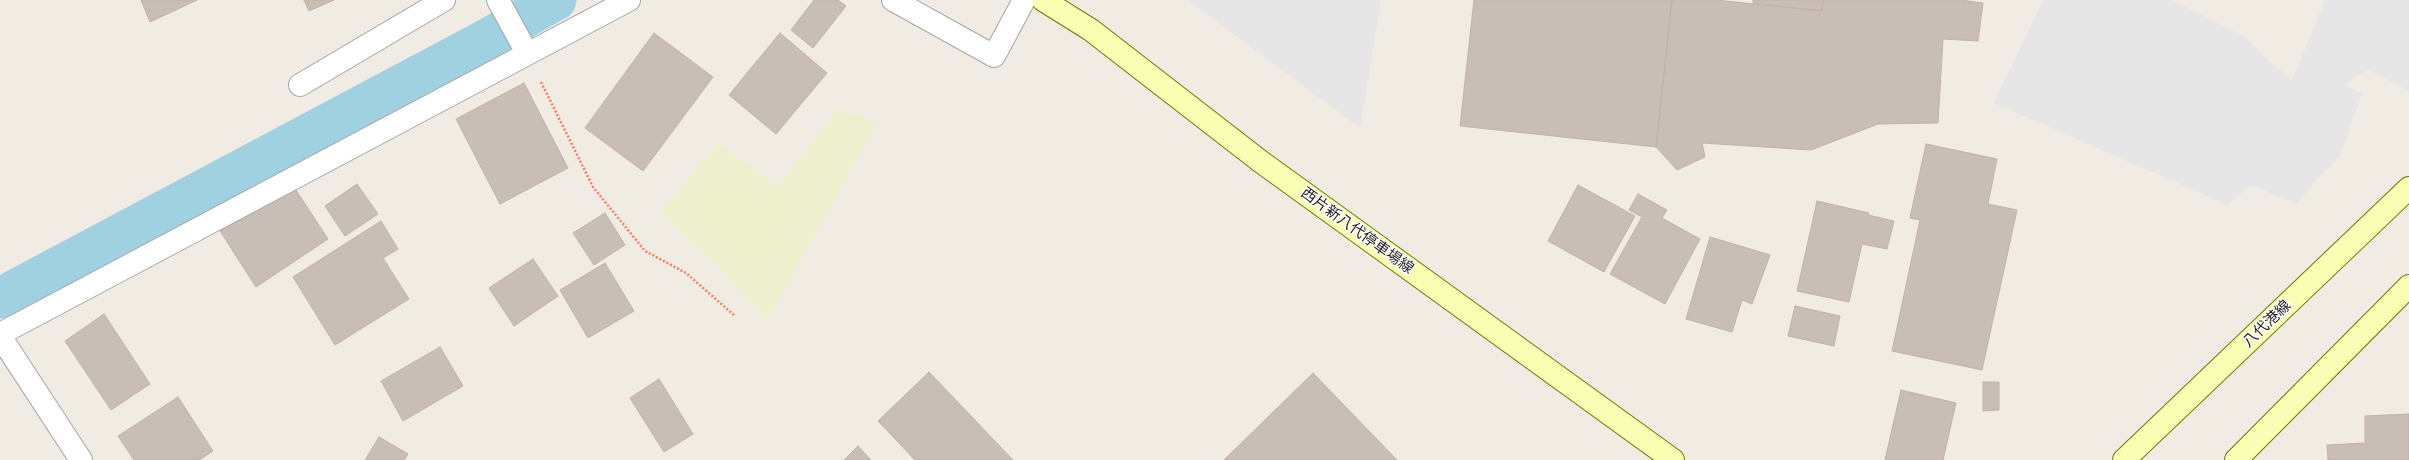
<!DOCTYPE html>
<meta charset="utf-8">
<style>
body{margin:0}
canvas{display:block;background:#f0ece3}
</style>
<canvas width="2409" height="460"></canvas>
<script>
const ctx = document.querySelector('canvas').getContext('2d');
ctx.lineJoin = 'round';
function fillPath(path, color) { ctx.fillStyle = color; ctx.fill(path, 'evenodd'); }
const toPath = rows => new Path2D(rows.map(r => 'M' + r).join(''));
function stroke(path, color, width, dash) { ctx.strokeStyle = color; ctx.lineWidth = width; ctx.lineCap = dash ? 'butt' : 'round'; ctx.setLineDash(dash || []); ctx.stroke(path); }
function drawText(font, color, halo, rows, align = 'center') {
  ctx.font = font + ' Karla,"Noto Sans JP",sans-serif'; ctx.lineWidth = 3; ctx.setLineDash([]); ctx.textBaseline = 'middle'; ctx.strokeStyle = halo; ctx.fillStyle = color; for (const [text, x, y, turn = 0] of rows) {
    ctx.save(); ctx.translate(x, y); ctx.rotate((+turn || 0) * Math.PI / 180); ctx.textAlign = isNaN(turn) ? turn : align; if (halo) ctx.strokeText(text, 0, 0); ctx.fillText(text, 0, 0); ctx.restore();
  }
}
fillPath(toPath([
 [837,109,877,123,767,321,715,264,660,213,717,143,779,186]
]), '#edf0cd');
fillPath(toPath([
 [1188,0,1381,0,1360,128],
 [2043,0,2172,0,2243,36,2292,81,2325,0,2409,0,2409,91,2367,69,2345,85,2362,94,2340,156,2296,203,2250,185,2228,205,1994,103]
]), '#e6e6e6');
stroke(toPath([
 [0,298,487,39,556,0]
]), '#a0d1e1', 41);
const building = toPath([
 [141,0,197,0,150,22,141,0],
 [304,0,334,0,309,11,304,0],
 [814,0,838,0,846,6,813,48,791,30,814,0],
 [1474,0,1672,0,1656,147,1460,126,1474,0],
 [1672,0,1716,0,1822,11,1823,0,1961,0,1983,3,1978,41,1943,39,1938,123,1878,124,1811,150,1702,143,1705,157,1677,170,1656,147,1672,0],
 [1753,0,1823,0,1822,11,1753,3,1753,0],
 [654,33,713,77,643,171,585,128,654,33],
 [780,33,827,73,776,134,729,95,780,33],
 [524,83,568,168,500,204,456,119,524,83],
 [1926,144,1997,159,1988,204,2017,210,1982,370,1892,351,1920,220,1910,218,1926,144],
 [292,184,328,239,256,287,220,231,292,184],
 [357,184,378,214,345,236,325,206,357,184],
 [1578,185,1635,216,1604,272,1548,241,1578,185],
 [1638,194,1667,210,1662,218,1700,239,1665,304,1610,274,1642,217,1629,210,1638,194],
 [1817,201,1869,213,1868,215,1894,221,1887,249,1862,244,1849,302,1797,291,1817,201],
 [605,213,625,245,594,265,573,233,605,213],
 [381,221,398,249,383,258,409,299,335,345,293,277,381,221],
 [1710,237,1770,255,1752,304,1742,300,1732,332,1686,319,1710,237],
 [533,259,558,296,514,326,489,288,533,259],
 [605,263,634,311,588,338,560,290,605,263],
 [1795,306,1840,316,1834,346,1788,336,1795,306],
 [104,314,150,384,111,410,65,341,104,314],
 [440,347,463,386,403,421,381,381,440,347],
 [929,372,1013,460,915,460,878,421,929,372],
 [1313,373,1397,460,1224,460,1313,373],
 [659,379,693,434,664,452,630,398,659,379],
 [1983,382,1999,382,1999,410,1983,411,1983,382],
 [1901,390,1956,403,1943,460,1885,460,1901,390],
 [178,397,213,451,199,460,134,460,118,436,178,397],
 [2409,414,2409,460,2328,460,2327,445,2365,443,2365,416,2409,414],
 [379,437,408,454,404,460,365,460,379,437],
 [858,446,871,460,844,460,858,446]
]);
fillPath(building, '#c8beb6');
stroke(building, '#c3b2a4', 1);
const lane = toPath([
 [498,0,527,53],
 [893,0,994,56,1024,0],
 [300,85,444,0],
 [0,334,629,0],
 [0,336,81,460]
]);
const secondary = toPath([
 [1043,0,1091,30,1260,161,1673,460],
 [2124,460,2409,188],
 [2236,460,2409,286]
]);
stroke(lane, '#a5a5a5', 24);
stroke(secondary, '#6b7a00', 24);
stroke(toPath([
 [541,82,593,187,645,251,686,273,735,316]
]), '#ff7765', 2.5, [2, 2]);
stroke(lane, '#fff', 22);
stroke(secondary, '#f9feb2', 22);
drawText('15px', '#1e1e1e', '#fff', [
 ["西片新八代停車場線",1357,231,36],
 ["八代港線",2267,324,-44]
]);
</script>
